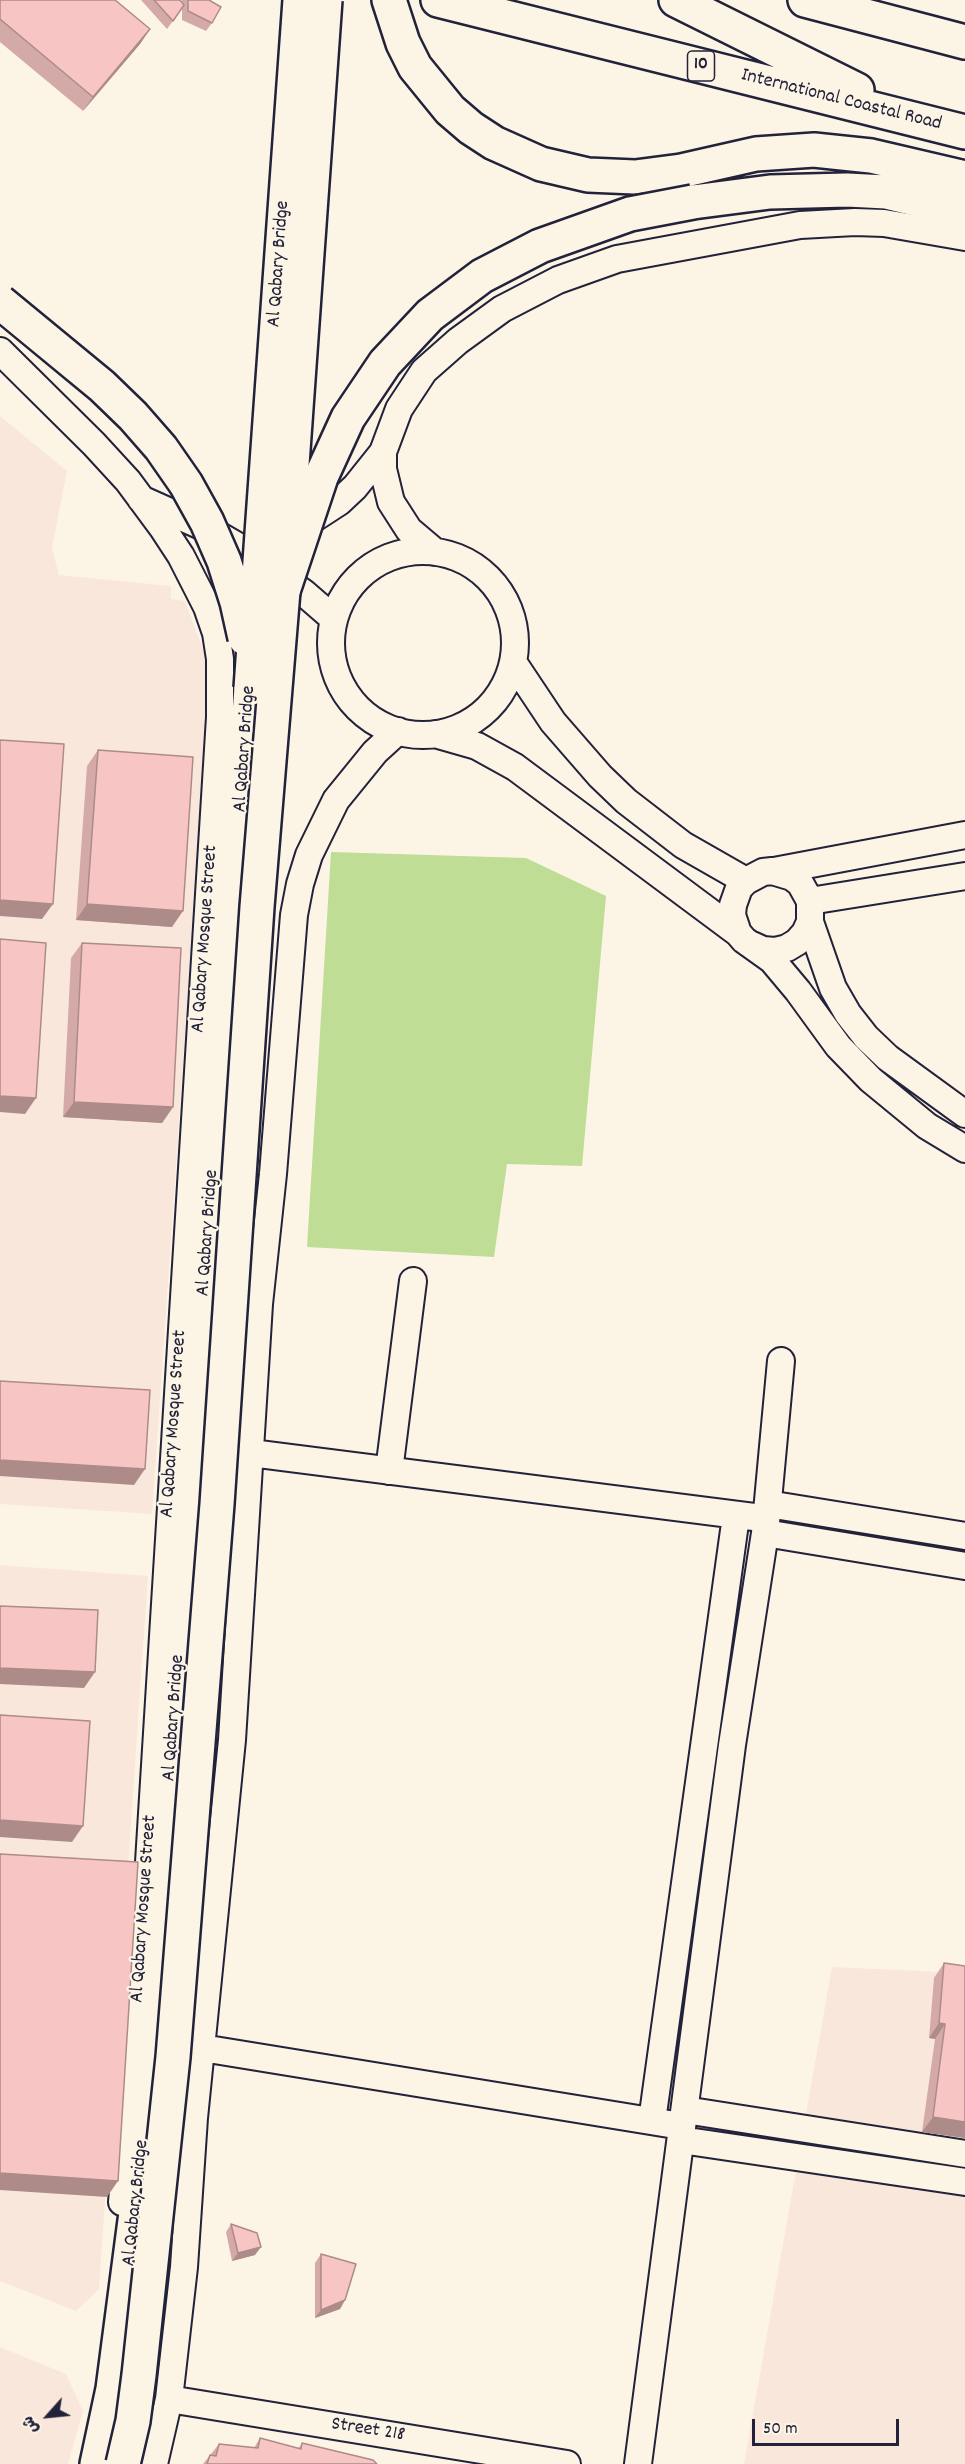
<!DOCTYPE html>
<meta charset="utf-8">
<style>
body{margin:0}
#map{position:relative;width:965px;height:2464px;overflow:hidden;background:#fcf5e5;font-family:Dekko,"Playpen Sans Arabic",sans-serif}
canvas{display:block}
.north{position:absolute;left:18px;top:2386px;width:60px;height:60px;-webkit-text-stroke:4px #fcf5e5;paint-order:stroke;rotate:243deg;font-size:16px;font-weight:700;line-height:24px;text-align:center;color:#22223b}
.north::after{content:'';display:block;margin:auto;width:21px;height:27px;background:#22223b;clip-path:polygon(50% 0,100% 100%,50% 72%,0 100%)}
.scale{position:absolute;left:752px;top:2419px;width:147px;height:27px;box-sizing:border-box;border:3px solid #22223b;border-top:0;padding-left:8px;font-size:18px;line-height:21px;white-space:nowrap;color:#22223b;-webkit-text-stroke:4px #fcf5e5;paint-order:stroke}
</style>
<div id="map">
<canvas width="965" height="2464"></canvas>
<div class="north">ش</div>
<div class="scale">50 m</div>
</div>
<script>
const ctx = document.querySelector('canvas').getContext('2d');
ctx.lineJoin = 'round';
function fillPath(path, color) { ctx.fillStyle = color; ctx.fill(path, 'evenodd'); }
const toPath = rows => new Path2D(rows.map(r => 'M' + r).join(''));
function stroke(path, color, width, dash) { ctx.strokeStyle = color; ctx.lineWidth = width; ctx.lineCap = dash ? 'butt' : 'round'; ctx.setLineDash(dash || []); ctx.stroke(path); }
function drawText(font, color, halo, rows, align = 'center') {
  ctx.font = font + ' Dekko,sans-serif'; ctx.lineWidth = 4.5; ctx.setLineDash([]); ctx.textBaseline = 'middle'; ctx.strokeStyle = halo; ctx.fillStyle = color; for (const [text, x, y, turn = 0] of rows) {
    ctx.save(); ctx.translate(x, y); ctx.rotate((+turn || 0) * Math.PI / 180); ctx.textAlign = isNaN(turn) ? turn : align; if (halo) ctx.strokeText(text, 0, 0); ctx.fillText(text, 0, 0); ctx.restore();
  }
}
fillPath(toPath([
 [0,416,67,471,52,548,59,575,171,586,171,599,185,601,204,652,208,670,209,688,152,1514,0,1504],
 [0,1565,148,1576,99,2289,76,2311,0,2281],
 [832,1967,965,1973,965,2464,744,2464],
 [0,2347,66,2374,83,2411,68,2464,0,2464]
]), '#fae7db');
fillPath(toPath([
 [331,852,526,858,606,896,582,1166,507,1164,494,1257,307,1247]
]), '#bfdd95');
const minor = toPath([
 [0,351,94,444,128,481,162,527,181,556,207,607,216,633,220,659,220,717,143,1959,122,2202],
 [141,499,208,529,239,547,304,593,334,619],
 [299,528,339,502,355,487,383,452],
 '331 643a92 92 0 1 1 184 0a92 92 0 1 1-184 0Z',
 [435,552,409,530,391,502,383,469,383,452,399,409,424,371,458,341,502,309,558,280,617,259,800,225,855,222,884,223,965,237],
 [513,662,553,722,600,776,626,801,683,845,746,881],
 [435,734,477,746,515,767,738,933],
 [774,871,965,835],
 [810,901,965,876],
 [810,922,833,988,848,1014,866,1037,888,1058,965,1114],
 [752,945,763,950,775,951,787,948,797,942,805,933,810,922,810,901,800,883,792,877,772,871,763,872,746,881,739,888,733,905,732,915,738,933,744,940,772,960,798,991,838,1046,871,1080,927,1126,965,1149],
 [251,1453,754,1517],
 [389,1471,413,1281],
 [768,1504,965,1536],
 [765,1533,965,1566],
 [202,2048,669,2124],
 [685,2110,965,2154],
 [652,2121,736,1516],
 [681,2140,965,2182],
 [169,2399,567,2464],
 [154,2464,169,2399,184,2267,194,2118,232,1740,259,1304,273,1174,294,915,300,884,309,855,336,800,375,752,398,731],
 [638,2464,732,1745,765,1533,781,1361]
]);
const major = toPath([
 [97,2464,113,2389,142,2167,158,1981,203,1310,251,688]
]);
const highway = toPath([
 [389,0,403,43,415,67,450,110,471,128,494,143,541,164,588,175,635,177,681,171,756,154,814,150,871,156,965,178],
 [438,0,965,132],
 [676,0,857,90],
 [805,0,965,42],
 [693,202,770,192,847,190,886,192,965,211]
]);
stroke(minor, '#22223b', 30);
stroke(major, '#22223b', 38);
stroke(highway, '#22223b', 38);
stroke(minor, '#fcf5e5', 26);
stroke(major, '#fcf5e5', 33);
stroke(highway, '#fcf5e5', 33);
const majorBridge = toPath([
 [0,302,102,386,133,416,161,448,186,484,207,522,224,561,237,602,245,638],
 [251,688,300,0],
 [123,2464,133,2421,139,2375,173,2057,217,1504,257,907,283,591,325,0]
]);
const highwayBridge = toPath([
 [283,591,321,477,348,418,385,363,430,315,482,276,540,246,630,214,693,202]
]);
stroke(majorBridge, '#22223b', 38, []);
stroke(highwayBridge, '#22223b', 38, []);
stroke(majorBridge, '#fcf5e5', 33);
stroke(highwayBridge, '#fcf5e5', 33);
fillPath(toPath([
 [0,0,150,29,140,44,83,111,0,42],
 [141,0,180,0,182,2,182,0,209,0,212,23,206,31,182,20,182,9,167,29],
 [98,750,172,927,76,920,87,766],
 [82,943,173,1107,162,1123,63,1117,71,958],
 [944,1963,965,1966,965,2138,922,2132,935,2039,929,2038,934,1978],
 [231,2224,255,2255,232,2261,226,2232],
 [321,2254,345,2300,340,2309,315,2318,315,2263],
 [260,2438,298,2449,302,2443,377,2464,203,2464,219,2444,254,2448]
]), '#d4aaa9');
fillPath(toPath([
 [150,29,140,44,83,111,93,97],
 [0,900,53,904,42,919,0,916],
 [87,904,183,911,172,927,76,920],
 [0,1096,36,1098,25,1114,0,1112],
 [74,1102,173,1107,162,1123,63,1117],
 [0,1460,145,1469,134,1485,0,1476],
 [0,1668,95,1672,84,1688,0,1684],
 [0,1820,83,1826,72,1842,0,1837],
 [939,2023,945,2024,935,2039,929,2038],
 [933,2117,965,2122,965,2138,922,2132],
 [0,2173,118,2181,107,2197,0,2190],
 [261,2247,255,2255,232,2261,238,2253],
 [345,2300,340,2309,315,2318,321,2310]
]), '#ad8b89');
const building = toPath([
 [0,0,115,0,150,29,93,97,0,19,0,0],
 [154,0,180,0,184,5,173,21,154,0],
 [188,0,209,0,221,7,212,23,188,11,188,0],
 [0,740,64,744,53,904,0,900,0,740],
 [98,750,193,757,183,911,87,904,98,750],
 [0,939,46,943,36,1098,0,1096,0,939],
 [82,943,181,948,173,1107,74,1102,82,943],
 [0,1381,150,1390,145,1469,0,1460,0,1381],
 [0,1606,98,1610,95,1672,0,1668,0,1606],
 [0,1715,90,1721,83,1826,0,1820,0,1715],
 [0,1854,138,1862,118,2181,0,2173,0,1854],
 [944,1963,965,1966,965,2122,933,2117,945,2024,939,2023,944,1963],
 [231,2224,257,2233,261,2247,238,2253,231,2224],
 [321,2254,356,2264,345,2300,321,2310,321,2254],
 [260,2438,301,2449,302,2443,373,2460,377,2464,207,2464,210,2455,216,2456,219,2444,258,2448,260,2438]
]);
fillPath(building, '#f7c6c4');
stroke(building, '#ad8b89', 1.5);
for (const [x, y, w] of [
 [701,66,27]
]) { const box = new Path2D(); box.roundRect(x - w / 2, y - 15, w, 30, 4.5); ctx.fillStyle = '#fcf5e5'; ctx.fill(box); stroke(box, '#22223b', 1.5); }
drawText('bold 18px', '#22223b', null, [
 ["10",701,66]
]);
drawText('20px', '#22223b', '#fcf5e5', [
 ["International Coastal Road",841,101,14],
 ["Al Qabary Bridge",280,264,-86],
 ["Al Qabary Bridge",246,749,-86],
 ["Al Qabary Mosque Street",206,939,-86],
 ["Al Qabary Bridge",209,1233,-86],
 ["Al Qabary Mosque Street",175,1424,-86],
 ["Al Qabary Bridge",175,1718,-86],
 ["Al Qabary Mosque Street",145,1909,-86],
 ["Al Qabary Bridge",137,2203,-84],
 ["Street 218",368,2431,9]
]);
</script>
